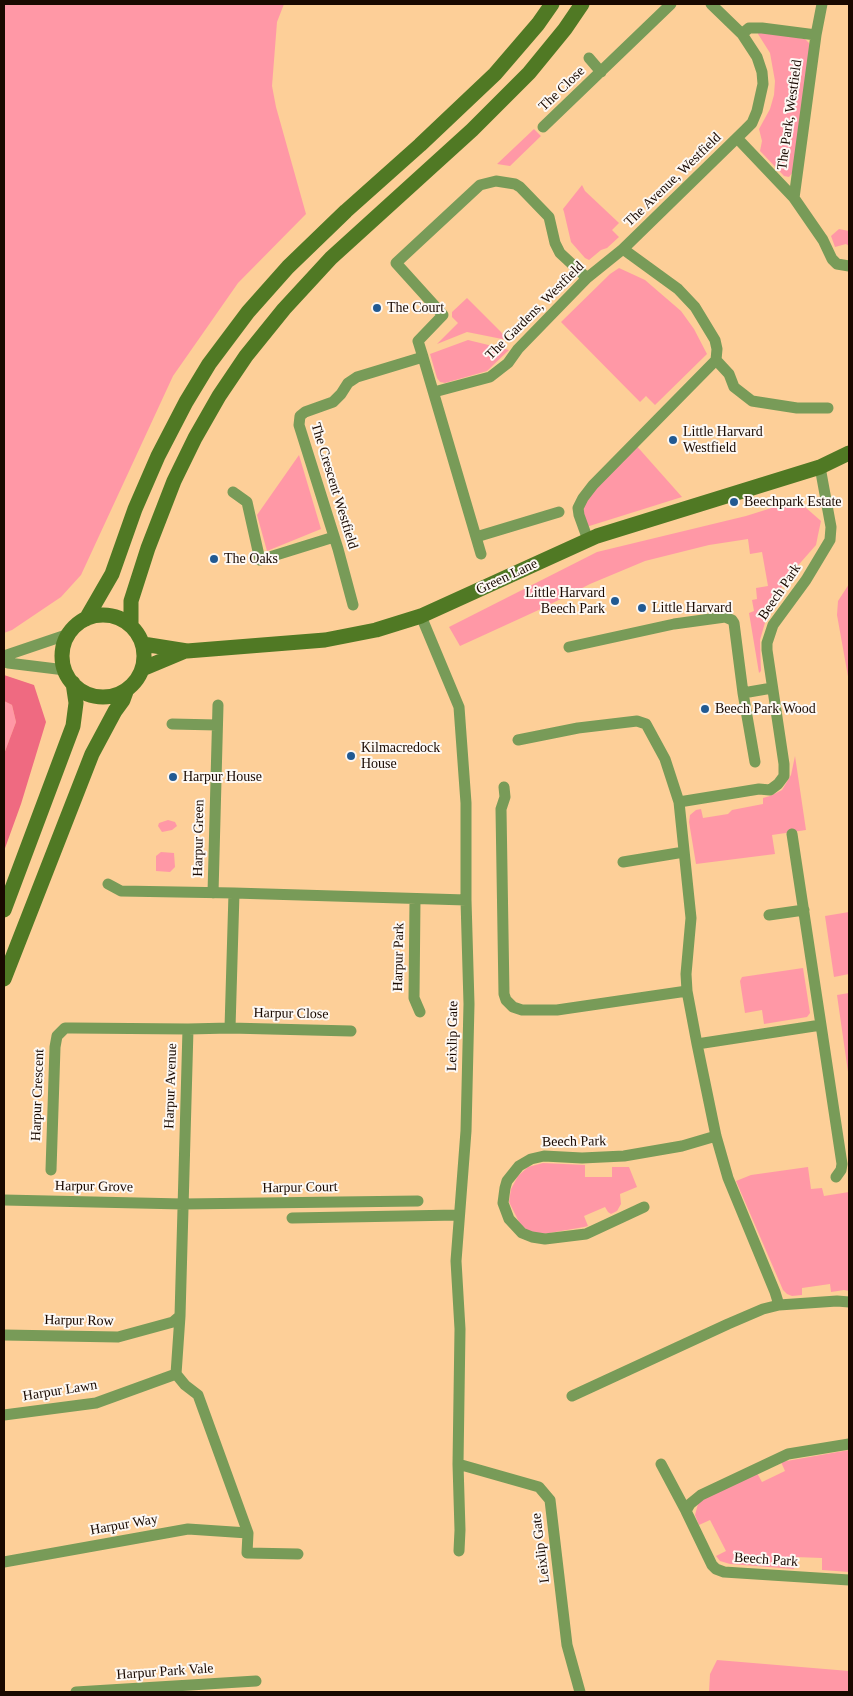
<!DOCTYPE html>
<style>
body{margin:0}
#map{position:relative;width:853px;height:1696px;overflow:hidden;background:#fdcf98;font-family:Georgia,serif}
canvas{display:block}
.frame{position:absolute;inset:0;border:5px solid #190900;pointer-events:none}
</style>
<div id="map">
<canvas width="853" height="1696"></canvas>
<div class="frame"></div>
</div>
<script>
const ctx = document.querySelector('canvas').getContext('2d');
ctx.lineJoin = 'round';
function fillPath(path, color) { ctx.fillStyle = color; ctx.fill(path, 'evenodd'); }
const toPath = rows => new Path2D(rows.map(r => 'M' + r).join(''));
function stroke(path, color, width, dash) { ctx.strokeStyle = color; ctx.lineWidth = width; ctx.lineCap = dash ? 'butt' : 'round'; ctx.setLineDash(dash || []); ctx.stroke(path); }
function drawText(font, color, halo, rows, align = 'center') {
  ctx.font = font + ' Georgia,serif'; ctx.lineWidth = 4; ctx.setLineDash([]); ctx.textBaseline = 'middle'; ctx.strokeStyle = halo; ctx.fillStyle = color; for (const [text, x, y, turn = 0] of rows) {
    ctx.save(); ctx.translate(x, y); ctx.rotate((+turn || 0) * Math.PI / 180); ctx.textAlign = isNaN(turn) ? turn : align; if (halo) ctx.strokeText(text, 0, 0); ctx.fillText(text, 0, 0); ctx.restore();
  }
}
fillPath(toPath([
 [4,4,284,4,277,22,272,86,276,107,306,214,238,283,173,376,81,575,61,597,12,630,4,633],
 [758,31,805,39,809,43,810,49,793,172,789,177,784,176,760,151,762,141,759,129,770,109,774,95,775,81,770,53,758,34],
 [534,129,541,136,510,166,497,164],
 [582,185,585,191,619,223,612,230,619,237,607,248,601,250,589,260,585,258,571,242,564,212,563,209],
 [839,229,849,231,849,246,846,244,835,247,831,236],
 [619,268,645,280,681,311,694,329,707,354,655,405,646,396,640,402,561,322,610,274],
 [467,298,501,332,507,340,467,332,437,344,458,323,452,317,452,312],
 [468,340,509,350,487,371,445,383,440,382,437,378,430,354],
 [634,443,682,497,583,528,583,498],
 [299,455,321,529,267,551,257,515],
 [797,500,821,521,818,535,816,545,794,570,771,602,760,640,761,671,759,673,749,613,754,611,752,600,757,599,756,588,768,586,762,552,750,554,748,539,709,545,645,561,590,584,543,608,460,646,449,627,597,552,746,516],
 [849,584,849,682,837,615,838,601],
 [4,701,12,705,16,722,4,754],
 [795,756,806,830,772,835,775,854,696,864,689,822,690,815,696,810,701,809,703,818,728,814,732,810,763,804,763,798,770,796,782,790,791,775],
 [168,820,175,822,177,826,172,830,162,832,158,826,159,823],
 [161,852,174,853,175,867,170,872,156,871,156,856],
 [849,912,849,974,834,977,825,916],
 [803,968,810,1013,807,1017,764,1024,762,1010,745,1013,740,981,742,977],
 [849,993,849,1079,837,995],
 [543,1163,585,1165,585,1177,612,1177,612,1167,629,1167,637,1187,620,1194,621,1204,617,1211,611,1214,608,1212,605,1207,584,1216,588,1226,584,1227,544,1234,530,1232,521,1226,509,1202,511,1189,518,1176,528,1167],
 [808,1167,811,1189,822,1188,824,1196,849,1192,849,1291,844,1290,831,1292,830,1284,802,1288,802,1295,792,1296,787,1294,783,1290,736,1181,751,1175],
 [849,1450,849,1572,822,1570,822,1558,795,1557,794,1569,730,1564,720,1561,716,1556,726,1551,710,1520,699,1525,695,1515,698,1504,702,1499,757,1473,762,1482,785,1471,781,1462],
 [717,1660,849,1671,849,1692,709,1692,710,1674]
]), '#ff98a6');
fillPath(toPath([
 [4,675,34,685,46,722,21,804,4,851,4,754,16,722,12,705,4,701]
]), '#ef6a81');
stroke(toPath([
 [742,34,749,28,762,28,816,35,794,198],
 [816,35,822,4],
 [589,58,601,72],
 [543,127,671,4],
 [737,138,794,198,823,240,832,259,837,264,849,266],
 [423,357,418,341,443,315,396,263,480,185,496,181,515,184,520,187,549,217,555,243,560,253,587,278],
 [716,360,729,374,734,387,752,401,797,408,828,408],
 [434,392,490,377,508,363,518,349,587,278,623,249],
 [233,492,247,502,260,560,334,537],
 [476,537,559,512],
 [588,540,579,515,578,508,583,498,593,485,716,360,717,349,715,340,695,307,678,289,623,249,745,130,752,123,757,111,763,84,762,72,757,57,742,34,711,4],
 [353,605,338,549,299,425,300,416,305,412,333,402,341,394,348,383,357,377,423,357,481,554],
 [421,616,459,707,466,803,466,900,469,1004,466,1131,456,1261,460,1329,458,1464,460,1530,459,1551],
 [569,647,674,624,725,617,732,620,734,623,743,693],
 [4,656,69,634],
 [4,661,8,663,65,670],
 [172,724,217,725],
 [518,740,578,728,637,721,646,724,665,759,679,802],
 [755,762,743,693,772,688],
 [504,787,505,797,501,809,504,994,506,1000,513,1007,522,1010,557,1010,687,991],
 [792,834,821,1025],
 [623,862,684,852],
 [108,884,121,891,234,893],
 [213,893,218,705],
 [415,900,414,998,420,1012],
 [769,915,804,910],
 [230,1028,351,1031],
 [697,1044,821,1025,842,1164,841,1170,836,1177],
 [51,1170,55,1047,57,1036,65,1028,72,1028,188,1029],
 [4,1200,183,1204,418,1201],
 [644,1207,586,1234,545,1239,532,1237,522,1233,509,1219,503,1203,505,1188,507,1181,519,1166,531,1159,544,1156,582,1158,624,1156,682,1146,716,1136],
 [292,1218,458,1215],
 [779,1305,837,1301,849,1302],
 [4,1335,118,1337,173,1322,180,1316],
 [572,1396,728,1324,763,1309,779,1305,775,1292,728,1178,716,1136,697,1044,687,991,686,974,691,918,679,802,759,789,770,790,778,784,784,776,784,764,767,650,767,643,773,625,806,580,830,540,831,527,820,467],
 [4,1415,96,1403,176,1374],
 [849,1444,788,1454,701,1495,690,1504,686,1511,712,1565,716,1569,724,1572,849,1580],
 [458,1464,539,1487,550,1500,567,1645,580,1692],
 [661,1464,686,1511],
 [298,1554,247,1553,248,1533,198,1395,185,1385,176,1374,180,1316,188,1029,230,1028,234,893,466,900],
 [4,1562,188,1529,248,1533],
 [76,1692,256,1681]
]), '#789b58', 11);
stroke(toPath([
 '62 656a41 41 0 1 1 82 0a41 41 0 1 1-82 0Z',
 [86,619,112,574,135,509,158,456,186,402,209,364,248,312,288,267,346,211,420,145,495,74,538,24,552,4],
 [131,625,131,601,148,548,174,481,195,438,219,396,246,356,284,309,331,258,472,130,529,73,565,29,582,4],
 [143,644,187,651,325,640,376,630,421,616,597,536,820,467,849,453],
 [142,669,185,651],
 [4,910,73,726,76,703,73,683],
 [4,979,92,754,115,711,123,700,127,689]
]), '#507924', 15);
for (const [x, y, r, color] of [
 [377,308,5,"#225a92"],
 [673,440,5,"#225a92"],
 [734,502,5,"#225a92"],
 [214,559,5,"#225a92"],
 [615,601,5,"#225a92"],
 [642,608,5,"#225a92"],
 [705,709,5,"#225a92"],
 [351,756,5,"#225a92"],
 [173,777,5,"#225a92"]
]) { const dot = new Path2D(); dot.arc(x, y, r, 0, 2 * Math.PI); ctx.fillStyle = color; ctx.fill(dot); stroke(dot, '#fdf8f3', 2); }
drawText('14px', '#190900', '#fdf8f3', [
 ["The Close",562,89,-44],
 ["The Park, Westfield",790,115,-82],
 ["The Avenue, Westfield",673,180,-44],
 ["The Gardens, Westfield",535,311,-45],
 ["The Crescent Westfield",334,486,73],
 ["Green Lane",507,577,-25],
 ["Beech Park",780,592,-56],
 ["Harpur Green",199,838,-89],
 ["Harpur Park",399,957,-89],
 ["Harpur Close",291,1014,1],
 ["Leixlip Gate",453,1036,-89],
 ["Harpur Avenue",171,1086,-88],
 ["Harpur Crescent",38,1095,-88],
 ["Beech Park",574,1142,-1],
 ["Harpur Grove",94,1187,1],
 ["Harpur Court",300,1188,-1],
 ["Harpur Row",79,1321,1],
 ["Harpur Lawn",60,1391,-9],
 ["Harpur Way",124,1525,-10],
 ["Leixlip Gate",541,1548,-97],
 ["Beech Park",766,1560,4],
 ["Harpur Park Vale",165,1672,-4]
]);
drawText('14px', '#190900', '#fdf8f3', [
 ["The Court",387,308],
 ["Little Harvard",683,432],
 ["Westfield",683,448],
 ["Beechpark Estate",744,502],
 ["The Oaks",224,559],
 ["Little Harvard",605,593,"right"],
 ["Beech Park",605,609,"right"],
 ["Little Harvard",652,608],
 ["Beech Park Wood",715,709],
 ["Kilmacredock",361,748],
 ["House",361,764],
 ["Harpur House",183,777]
], 'left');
</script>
